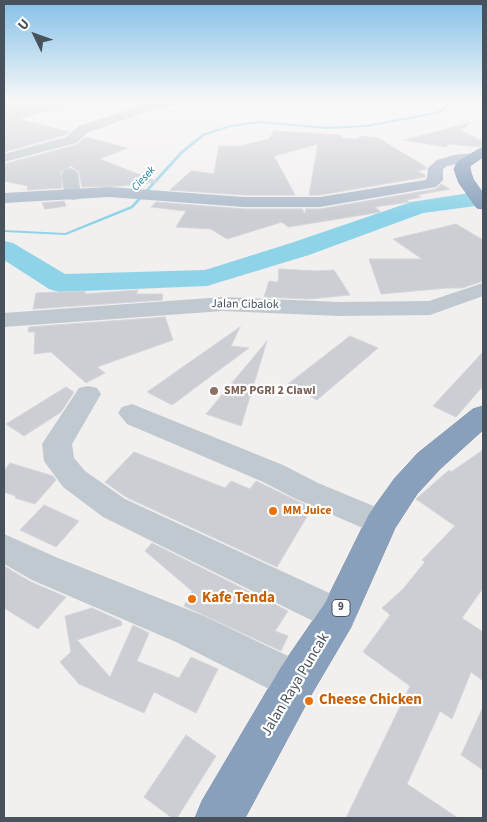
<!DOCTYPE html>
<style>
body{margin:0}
#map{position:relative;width:487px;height:822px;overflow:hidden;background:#f2efef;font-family:"Source Sans 3",sans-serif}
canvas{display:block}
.frame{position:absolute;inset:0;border:5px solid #48525c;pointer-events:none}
.north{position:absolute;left:10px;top:10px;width:50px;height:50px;-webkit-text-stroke:4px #fff;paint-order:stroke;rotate:312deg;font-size:14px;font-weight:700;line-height:20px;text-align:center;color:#48525c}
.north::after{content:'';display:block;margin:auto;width:18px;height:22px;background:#48525c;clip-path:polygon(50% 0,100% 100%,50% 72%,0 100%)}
</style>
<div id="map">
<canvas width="487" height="822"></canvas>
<div class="frame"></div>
<div class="north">U</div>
</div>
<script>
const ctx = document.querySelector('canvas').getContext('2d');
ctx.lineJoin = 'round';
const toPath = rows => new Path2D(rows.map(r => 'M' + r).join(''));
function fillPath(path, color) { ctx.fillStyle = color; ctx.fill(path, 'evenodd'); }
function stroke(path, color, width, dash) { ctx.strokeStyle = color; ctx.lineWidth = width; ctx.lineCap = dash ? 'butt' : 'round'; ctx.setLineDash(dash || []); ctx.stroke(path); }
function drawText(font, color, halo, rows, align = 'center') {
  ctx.font = font + ' "Source Sans 3",sans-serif'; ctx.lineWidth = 4.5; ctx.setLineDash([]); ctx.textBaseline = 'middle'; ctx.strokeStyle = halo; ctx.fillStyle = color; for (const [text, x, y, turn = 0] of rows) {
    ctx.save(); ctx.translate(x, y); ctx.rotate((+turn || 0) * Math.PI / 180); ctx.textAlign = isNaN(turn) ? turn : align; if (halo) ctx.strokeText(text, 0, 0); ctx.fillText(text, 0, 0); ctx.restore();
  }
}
fillPath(toPath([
 [450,100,453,100,445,110,437,114,366,127,326,129,260,123,231,127,204,136,182,154,133,208,66,235,4,232,4,230,65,233,131,206,180,152,202,134,230,125,260,121,326,127,366,125,435,112,443,108,450,100]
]), '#8fd3e8');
fillPath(toPath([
 [483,191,483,205,423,213,309,255,207,286,59,292,49,289,4,260,4,241,13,243,65,274,205,270,291,243,411,202,483,191]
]), '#8fd3e8');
const building = toPath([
 [25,100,68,100,69,105,19,119,69,132,65,135,4,152,4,106,25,100],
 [469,123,461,131,483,141,483,145,479,147,448,144,446,147,404,140,469,123],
 [274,131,341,135,341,138,357,139,361,136,378,138,426,167,426,169,417,171,425,175,425,177,320,195,309,195,318,144,274,156,295,195,244,195,170,190,191,171,214,174,219,146,240,146,269,139,274,131],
 [86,137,127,148,100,159,158,182,120,186,82,187,79,172,71,166,61,172,62,188,27,190,28,186,4,181,4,164,76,145,86,137],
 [441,184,450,189,417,195,421,197,407,200,409,202,375,207,381,212,288,227,282,222,227,239,211,229,176,227,186,211,151,207,156,202,244,209,302,209,305,214,306,209,320,209,436,189,441,184],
 [64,201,66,206,45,209,42,203,64,201],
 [456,224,483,240,483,281,462,288,447,288,381,294,369,259,422,259,393,239,456,224],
 [279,269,317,271,334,270,350,295,309,299,264,297,269,281,278,282,279,269],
 [138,290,136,294,163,294,162,300,33,309,36,293,85,291,85,294,138,290],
 [165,317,173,340,97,367,105,373,86,383,51,352,34,354,35,332,28,332,29,327,165,317],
 [240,327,231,346,249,348,172,405,147,392,240,327],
 [350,336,378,348,317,400,288,384,350,336],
 [267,341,241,426,206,414,267,341],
 [483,352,483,386,456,417,433,406,483,352],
 [66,387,74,392,61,412,24,436,6,424,66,387],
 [483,450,483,588,462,618,483,632,483,681,471,672,452,719,440,711,407,784,458,818,346,818,410,686,363,652,390,615,382,608,403,589,425,562,422,560,455,526,416,499,449,470,451,472,483,450],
 [134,452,225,488,231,481,250,489,256,481,312,508,277,567,126,497,105,482,134,452],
 [10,463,53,476,56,480,35,504,15,498,16,496,4,492,4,471,10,463],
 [44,505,79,521,56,547,20,530,44,505],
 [152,543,288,611,275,631,288,636,281,651,184,606,192,591,145,551,152,543],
 [4,566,31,582,66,597,38,629,4,608,4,566],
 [92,608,121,621,122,625,77,640,110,677,133,625,149,633,137,661,179,678,191,657,218,669,196,713,154,692,144,713,79,684,60,662,71,652,65,616,92,608],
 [483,707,483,770,461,755,483,707],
 [186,735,216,756,177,818,172,818,144,797,186,735]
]);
fillPath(building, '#ccced4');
stroke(building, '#d4d5da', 1);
const highway = toPath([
 [483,147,483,157,470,166,470,169,473,179,483,193,483,209,477,208,459,183,454,169,458,161,483,147],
 [483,406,483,430,440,469,417,494,395,528,351,627,311,695,245,818,195,818,202,801,281,667,325,603,369,514,395,478,418,453,473,409,483,406]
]);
stroke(highway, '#758ba7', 1);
fillPath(toPath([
 [167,100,197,100,191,103,155,109,89,132,76,143,4,162,4,154,66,137,79,126,149,103,167,100],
 [70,168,75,170,78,173,81,195,79,199,73,200,67,199,65,195,62,181,62,173,65,170,70,168],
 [483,283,483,296,430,315,339,316,223,311,4,327,4,313,223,297,339,302,429,301,483,283],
 [88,386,97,388,101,394,72,444,74,458,85,471,125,499,351,603,357,615,351,627,338,632,325,627,103,517,63,487,44,461,42,444,79,388,88,386],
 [132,404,283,465,318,483,393,514,398,523,393,532,381,536,296,499,261,481,127,424,118,413,122,407,132,404],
 [4,534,58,558,204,616,311,667,317,681,311,695,296,701,281,695,176,642,32,580,4,564,4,534]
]), '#c1c9d0');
fillPath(toPath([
 [473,153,478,154,480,157,478,160,447,166,443,169,443,180,436,187,320,207,244,207,109,197,4,203,4,193,109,187,244,197,320,197,425,180,427,178,428,168,437,160,454,155,473,153]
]), '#b0becd');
fillPath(highway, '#89a0bc');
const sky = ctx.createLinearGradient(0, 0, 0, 215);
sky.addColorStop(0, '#84c0e8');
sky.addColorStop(0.47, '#f9f8f8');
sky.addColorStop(1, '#f9f8f800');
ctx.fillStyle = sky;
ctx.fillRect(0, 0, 487, 215);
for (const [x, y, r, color] of [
 [214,391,5,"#8d6e63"],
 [273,511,5,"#e8710a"],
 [192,599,5,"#e8710a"],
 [309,701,5,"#e8710a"]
]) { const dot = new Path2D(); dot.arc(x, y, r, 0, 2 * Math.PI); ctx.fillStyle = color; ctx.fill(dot); stroke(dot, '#fff', 2); }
drawText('italic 11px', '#137c9d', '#fff', [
 ["Ciesek",144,179,-47]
]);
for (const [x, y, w] of [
 [341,608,18]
]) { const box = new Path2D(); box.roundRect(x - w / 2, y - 8.5, w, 17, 4); ctx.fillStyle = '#fff'; ctx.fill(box); stroke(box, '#48525c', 1); }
drawText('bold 11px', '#48525c', null, [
 ["9",341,608]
]);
drawText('12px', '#48525c', '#fff', [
 ["Jalan Cibalok",245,305,1]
]);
drawText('bold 12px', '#785e54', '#fff', [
 ["SMP PGRI 2 Ciawi",224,391]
], 'left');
drawText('bold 12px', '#c56008', '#fff', [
 ["MM Juice",283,511]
], 'left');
drawText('bold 15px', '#c56008', '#fff', [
 ["Kafe Tenda",202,599],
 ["Cheese Chicken",319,701]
], 'left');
drawText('15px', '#48525c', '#fff', [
 ["Jalan Raya Puncak",296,685,-59]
]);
</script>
